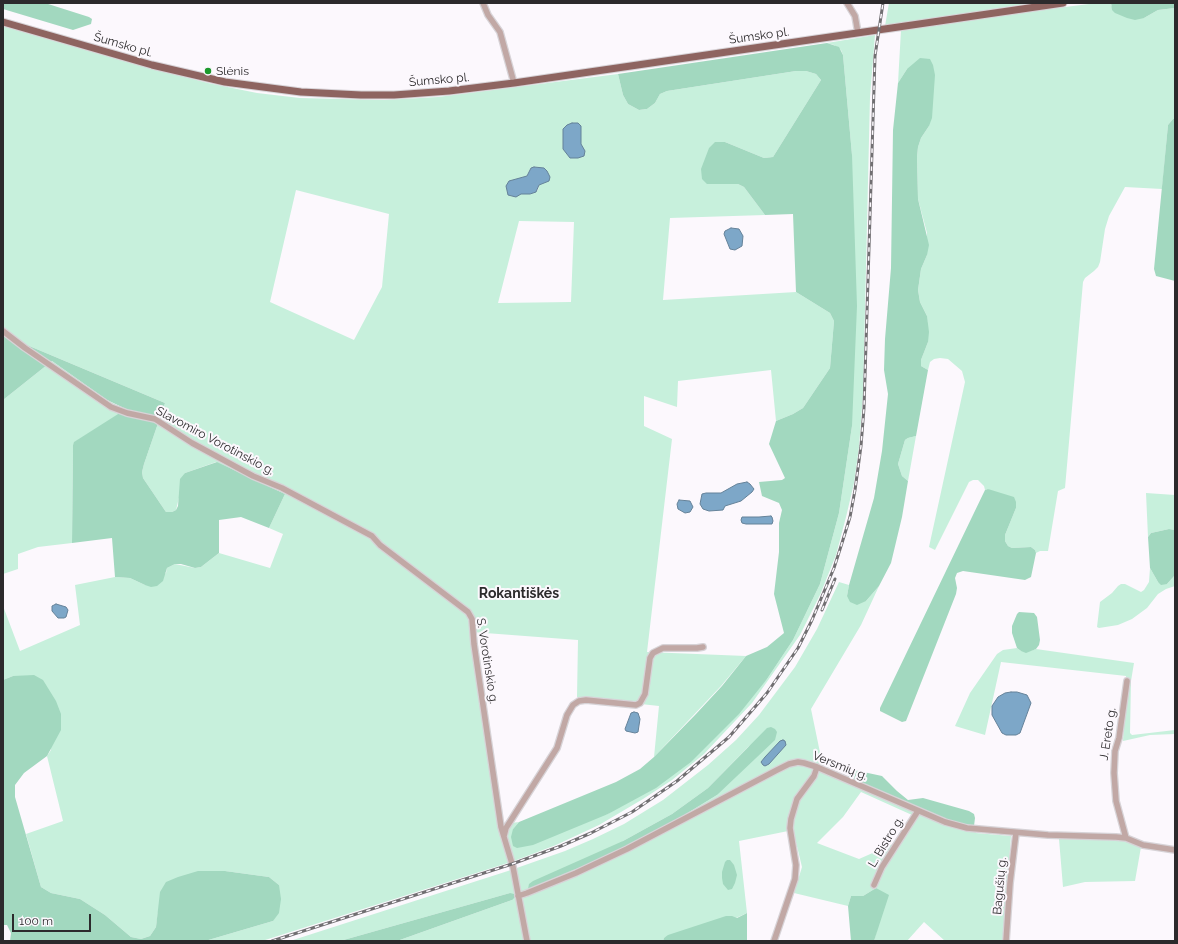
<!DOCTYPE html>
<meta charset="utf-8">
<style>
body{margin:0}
#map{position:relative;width:1178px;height:944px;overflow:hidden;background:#fcf8fd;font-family:Raleway,sans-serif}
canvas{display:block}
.frame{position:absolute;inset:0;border:4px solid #2c2a2c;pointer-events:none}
.scale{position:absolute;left:12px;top:914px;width:79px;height:18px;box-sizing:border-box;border:2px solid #2c2a2c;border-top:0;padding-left:5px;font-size:12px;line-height:14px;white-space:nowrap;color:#2c2a2c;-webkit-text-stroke:3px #fcf8fd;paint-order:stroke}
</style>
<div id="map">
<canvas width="1178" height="944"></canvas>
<div class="frame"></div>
<div class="scale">100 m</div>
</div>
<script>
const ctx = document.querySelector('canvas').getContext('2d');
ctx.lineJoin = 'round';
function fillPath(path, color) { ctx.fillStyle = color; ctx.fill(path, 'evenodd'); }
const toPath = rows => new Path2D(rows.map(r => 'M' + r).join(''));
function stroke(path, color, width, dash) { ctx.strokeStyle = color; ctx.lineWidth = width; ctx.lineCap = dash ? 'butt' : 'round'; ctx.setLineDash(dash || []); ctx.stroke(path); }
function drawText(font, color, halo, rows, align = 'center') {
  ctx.font = font + ' Raleway,sans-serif'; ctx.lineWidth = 4; ctx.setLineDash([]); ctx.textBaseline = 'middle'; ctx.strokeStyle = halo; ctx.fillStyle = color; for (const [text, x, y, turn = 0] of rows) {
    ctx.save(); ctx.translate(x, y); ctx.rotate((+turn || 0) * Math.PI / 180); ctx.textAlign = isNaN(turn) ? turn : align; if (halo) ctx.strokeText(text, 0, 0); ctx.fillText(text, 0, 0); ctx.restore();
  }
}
fillPath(toPath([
 [889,3,1032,3,885,26],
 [1097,3,1111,3,1111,6,1144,18,1158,10,1175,8,1175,119,1173,119,1168,125,1162,189,1125,187,1109,216,1105,229,1100,262,1098,267,1094,271,1085,278,1083,282,1065,488,1058,491,1048,551,1040,551,1036,553,1035,550,1031,547,1012,548,1008,546,1005,541,1005,535,1016,508,988,489,985,490,984,486,978,480,973,480,969,482,935,550,929,547,965,382,962,371,948,359,940,358,934,359,930,362,928,370,921,366,921,360,928,342,927,316,920,302,918,290,921,269,927,255,927,233,918,199,917,157,918,147,921,138,929,126,907,69,898,83,901,30,1033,11],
 [3,26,117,59,208,83,257,93,300,98,384,100,438,97,618,74,623,95,628,104,639,110,647,109,655,103,660,94,667,91,796,71,806,71,816,74,821,80,773,157,764,158,725,142,707,184,738,184,744,187,765,215,670,218,663,300,796,292,830,313,834,321,830,368,803,408,793,414,776,421,771,370,678,381,677,407,644,396,644,426,672,439,647,652,746,656,721,686,654,757,659,706,577,697,578,640,472,632,485,742,504,824,519,822,513,829,608,814,767,679,793,640,820,584,839,513,852,426,852,155,843,55,841,50,834,45,827,43,875,35,870,97,863,394,859,447,854,483,846,517,836,555,820,595,800,635,752,703,704,754,672,780,643,799,599,825,556,845,514,861,262,941,205,941,273,921,279,885,269,877,225,871,158,912,156,927,150,936,141,939,131,937,105,915,80,899,51,893,41,887,26,834,63,821,47,756,51,750,13,676,3,680,3,606,20,651,80,625,75,585,115,577,130,578,145,585,166,573,167,568,175,564,195,568,201,567,219,553,270,568,283,534,269,528,285,494,216,462,185,473,176,510,172,512,166,512,143,478,142,472,144,464,165,403,3,335],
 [534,167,547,171,548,175,544,182,539,185,538,190,530,194,521,194,522,178,527,176,531,168],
 [296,190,389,214,382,287,354,340,270,302],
 [519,221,574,222,571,302,498,303],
 [52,361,107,400,126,410,75,442,73,445,72,543,38,547,18,554,18,569,3,574,3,400],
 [916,436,908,481,902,476,898,464,905,440,908,438],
 [1146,493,1175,495,1175,530,1169,529,1151,533,1148,537],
 [1150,568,1158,582,1167,584,1175,575,1175,586,1166,589,1158,594,1147,608,1132,619,1118,625,1099,628,1097,627,1100,602,1112,593,1118,586,1121,584,1125,584,1141,592,1144,590,1149,582],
 [839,582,849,585,847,596,866,601,879,586,861,625,811,709,823,767,847,777,853,773,854,779,974,826,976,833,1011,836,1003,941,945,941,924,922,907,941,874,941,877,930,876,888,863,896,851,896,848,906,794,893,802,867,793,830,739,841,747,913,736,918,664,938,663,941,397,941,512,900,510,893,340,941,290,941,511,870,565,851,593,839,624,824,663,800,708,765,736,740,759,715,795,667,817,629],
 [750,745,717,795,668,825,605,857,623,841,672,814,708,788],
 [861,792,912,815,893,844,859,859,817,843,843,817],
 [1017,648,1021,651,1030,651,1036,649,1134,663,1131,681,1130,733,1132,735,1175,730,1175,734,1150,735,1123,741,1126,676,1001,662,985,735,955,726,970,693,997,654,1003,650],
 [1059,839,1115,840,1124,841,1141,847,1135,881,1085,882,1063,887]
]), '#c7f0dc');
fillPath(toPath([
 [3,3,45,3,89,17,92,19,91,24,73,30,3,9],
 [1111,3,1175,3,1175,8,1158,10,1144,18,1135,20,1127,18,1115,13,1112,10],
 [827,43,839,47,843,55,852,155,857,306,852,426,839,513,820,584,793,640,767,679,739,714,691,762,656,788,608,814,533,845,517,848,513,846,511,837,513,829,519,822,616,782,640,769,654,757,696,714,722,686,746,656,767,647,784,633,774,594,779,552,779,523,782,510,779,503,762,496,759,482,782,480,785,478,769,444,776,421,793,414,803,408,830,368,834,321,830,313,796,292,793,214,765,215,744,187,738,184,707,184,702,179,701,169,709,148,715,142,725,142,764,158,773,157,821,80,816,74,806,71,796,71,667,91,660,94,655,103,647,109,639,110,628,104,623,95,618,74],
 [920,58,930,59,933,65,935,75,932,118,929,126,921,138,918,147,917,157,918,199,929,245,927,255,921,269,918,290,920,302,927,316,929,332,928,342,921,360,921,366,928,370,916,436,908,438,905,440,898,464,902,476,908,481,902,517,891,563,879,586,866,601,857,605,850,602,847,596,849,585,874,498,882,451,888,394,884,370,885,339,891,268,893,130,898,83,907,69],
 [1173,119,1175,119,1175,281,1156,276,1154,269,1168,125],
 [3,335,165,403,144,464,142,472,143,478,166,512,172,512,176,510,178,506,180,479,185,473,217,462,285,494,269,528,241,517,219,520,219,553,201,567,195,568,181,564,175,564,167,568,163,581,157,586,151,587,145,585,130,578,115,577,112,538,72,543,73,445,74,442,126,409,107,400,52,361,3,400],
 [988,489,1014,497,1016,502,1016,508,1005,535,1005,541,1008,546,1012,548,1031,547,1035,550,1036,553,1031,577,1025,580,963,571,957,573,955,578,957,588,956,594,906,721,902,722,880,711,880,708,985,490],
 [1169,529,1175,530,1175,575,1167,584,1161,585,1158,582,1150,568,1148,537,1151,533],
 [1019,612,1034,613,1037,617,1040,640,1039,645,1036,649,1026,653,1021,651,1017,648,1012,633,1012,626,1017,614],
 [34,675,43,680,56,701,61,714,61,730,47,756,24,773,15,785,15,797,41,887,51,893,80,899,105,915,131,937,141,939,150,936,156,927,160,892,166,882,178,877,198,871,225,871,269,877,279,885,281,899,279,913,273,921,205,941,10,941,11,933,7,925,3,925,3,680,13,676],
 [771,727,775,729,777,732,775,740,717,795,668,825,605,857,528,889,529,884,533,881,623,841,672,814,708,788,767,728],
 [854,770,882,776,897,791,908,800,923,798,969,811,974,814,975,818,974,826,966,826,928,814,857,782,854,779,853,773],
 [727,860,730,860,734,865,737,875,735,883,732,889,728,890,723,884,722,878,722,872,725,862],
 [876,888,889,895,874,941,851,941,848,906,851,896,863,896],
 [510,893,514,894,515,897,512,900,397,941,340,941],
 [747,913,747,941,663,941,664,938,668,935,726,916,732,916,737,918]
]), '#a2d8bf');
const water = toPath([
 [572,123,578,123,581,126,581,144,585,151,584,156,578,158,570,158,563,149,563,129,567,125,572,123],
 [534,167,544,168,547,171,550,177,549,181,539,185,536,192,530,194,521,194,516,197,508,195,506,186,509,181,527,176,531,168,534,167],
 [731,228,739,229,743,236,742,246,735,250,730,249,724,234,725,231,731,228],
 [747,482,750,484,754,489,752,492,741,501,725,506,723,510,709,511,703,509,700,504,702,494,706,493,721,493,737,484,747,482],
 [679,500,690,501,693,507,690,512,685,513,678,509,677,504,679,500],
 [771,516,772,517,773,521,772,524,746,524,742,523,741,520,742,517,759,517,771,516],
 [56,604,66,607,68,610,66,617,64,618,58,618,52,611,52,606,56,604],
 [1011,692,1017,692,1027,695,1031,703,1020,733,1016,735,1006,735,1002,733,992,715,992,706,998,697,1005,693,1011,692],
 [634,712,638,713,640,719,638,732,635,733,626,731,625,729,631,713,634,712],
 [783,740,785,741,786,745,769,764,765,766,763,765,761,762,765,757,780,741,783,740]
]);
fillPath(water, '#7da7c8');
stroke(water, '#658299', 1);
const minor = toPath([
 [483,3,488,15,500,32,514,83],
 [847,3,855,16,858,33],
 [3,331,25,348,111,407,127,413,155,419,192,443,253,476,282,488,372,536,380,545,468,612,472,619,474,644,501,827,513,867,527,941],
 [504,836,506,828,557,748,567,715,573,705,579,701,586,700,636,705,640,703,645,694,650,658,653,653,663,648,697,648,703,647],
 [1126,838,1116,801,1114,773,1115,751,1119,738,1127,681],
 [874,885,882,867,918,811],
 [518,896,527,893,576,873,627,849,777,770,789,764,798,762,804,763,817,767,945,822,967,828,1048,835,1116,837,1126,838,1143,845,1175,850],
 [774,941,795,879,796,865,790,828,791,819,797,799,814,776,817,767],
 [1006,941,1010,883,1016,833]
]);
const major = toPath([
 [3,22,152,65,225,82,301,92,361,95,394,95,449,91,514,83,1063,3]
]);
stroke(minor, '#d7d3d7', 8);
stroke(major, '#d7d3d7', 9);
stroke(minor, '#c1a8a5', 5.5);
stroke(major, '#8e6460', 7);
const rail = toPath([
 [822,610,835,579],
 [272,941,512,864,561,846,591,833,632,812,677,781,729,737,767,693,798,648,812,620,834,568,842,543,850,517,855,490,861,446,864,408,875,56,883,3]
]);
stroke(rail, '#716f72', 3);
stroke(rail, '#fcf8fd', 1.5, [4.5]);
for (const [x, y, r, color] of [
 [208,71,4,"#1c992c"]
]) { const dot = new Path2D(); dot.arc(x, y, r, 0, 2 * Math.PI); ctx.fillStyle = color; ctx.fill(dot); stroke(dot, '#fcf8fd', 1.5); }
drawText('12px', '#2c2a2c', '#fcf8fd', [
 ["Šumsko pl.",759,36,-8],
 ["Šumsko pl.",123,45,16],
 ["Šumsko pl.",439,80,-5],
 ["Slavomiro Vorotinskio g.",215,441,28],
 ["S. Vorotinskio g.",487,661,81],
 ["J. Ereto g.",1108,734,-81],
 ["Versmių g.",840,766,22],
 ["L. Bistro g.",886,842,-59],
 ["Bagušių g.",1000,886,-85]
]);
drawText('12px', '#2c2a2c', '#fcf8fd', [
 ["Slėnis",216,71]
], 'left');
drawText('bold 14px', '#2c2a2c', '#fcf8fd', [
 ["Rokantiškės",519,594]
]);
</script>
